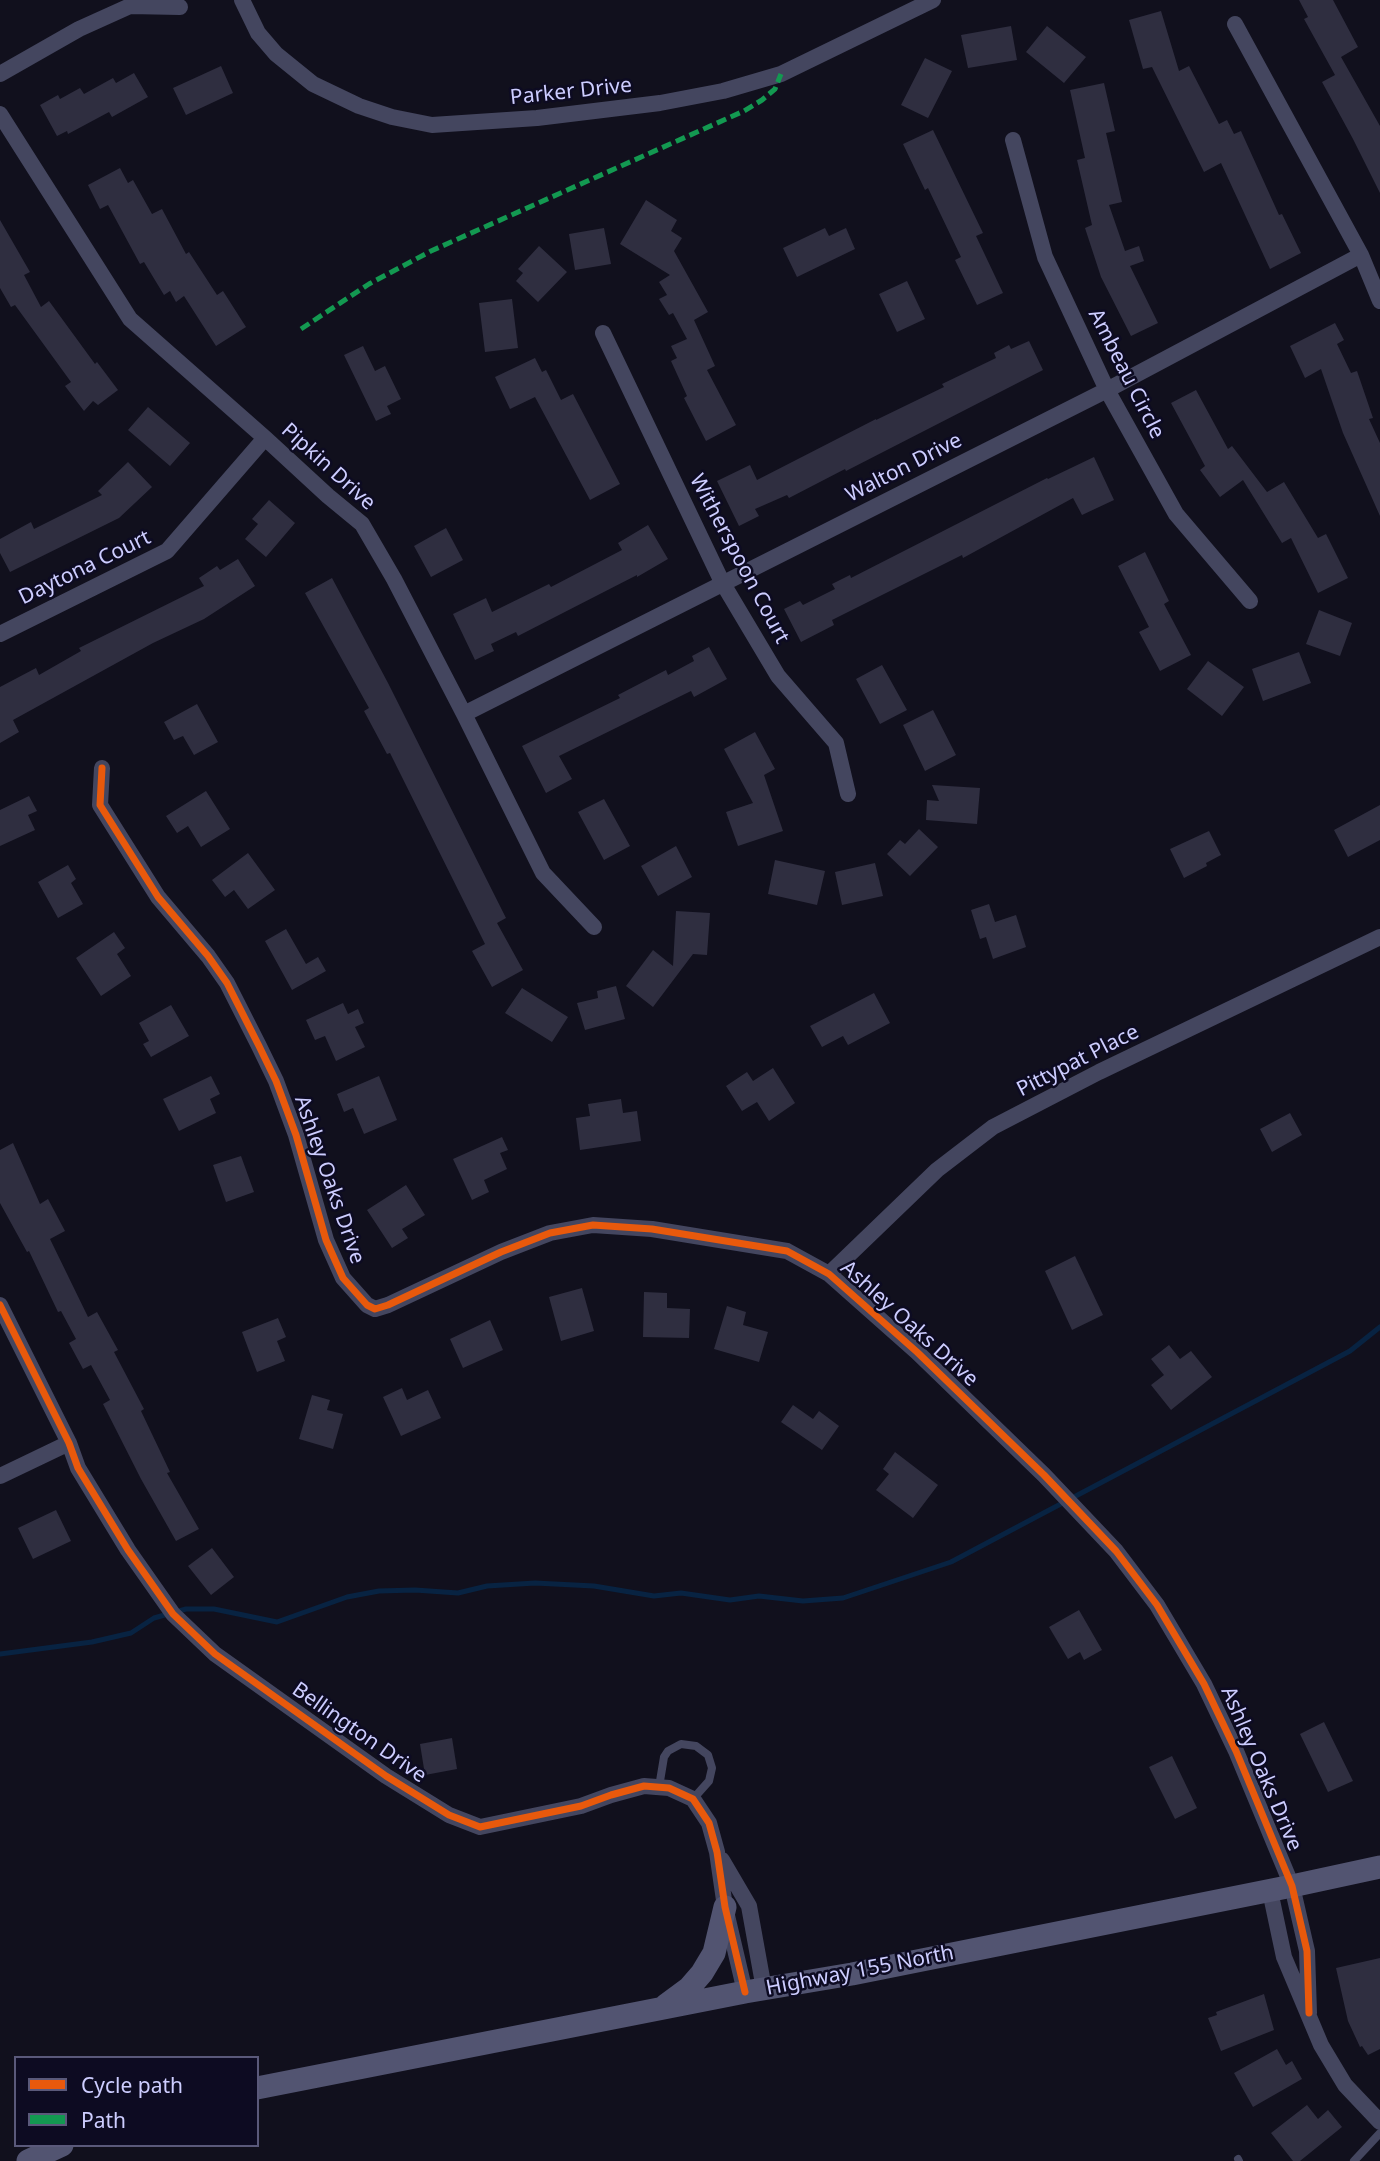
<!DOCTYPE html>
<style>
body{margin:0}
#map{position:relative;width:1380px;height:2161px;overflow:hidden;background:#11101d;font-family:"Noto Sans",sans-serif}
canvas{display:block}
.legend{position:absolute;left:14px;top:2056px;width:245px;height:91px;box-sizing:border-box;background:#0d0b22;border:2px solid #5a597a;margin:0;padding:9px 12px;list-style:none;font-size:21px;color:#cdcdff}
.legend li{display:flex;align-items:center;gap:14px;height:35px}
.legend b{width:35px;border:2px solid #5a597a}
</style>
<div id="map">
<canvas width="1380" height="2161"></canvas>
<ul class="legend">
<li><b style="height:9px;background:#e8590c"></b>Cycle path</li>
<li><b style="height:9px;background:#139951"></b>Path</li>
</ul>
</div>
<script>
const ctx = document.querySelector('canvas').getContext('2d');
ctx.lineJoin = 'round';
const toPath = rows => new Path2D(rows.map(r => 'M' + r).join(''));
function stroke(path, color, width, dash) { ctx.strokeStyle = color; ctx.lineWidth = width; ctx.lineCap = dash ? 'butt' : 'round'; ctx.setLineDash(dash || []); ctx.stroke(path); }
function fillPath(path, color) { ctx.fillStyle = color; ctx.fill(path, 'evenodd'); }
function drawText(font, color, halo, rows, align = 'center') {
  ctx.font = font + ' "Noto Sans",sans-serif'; ctx.lineWidth = 5; ctx.setLineDash([]); ctx.textBaseline = 'middle'; ctx.strokeStyle = halo; ctx.fillStyle = color; for (const [text, x, y, turn = 0] of rows) {
    ctx.save(); ctx.translate(x, y); ctx.rotate((+turn || 0) * Math.PI / 180); ctx.textAlign = isNaN(turn) ? turn : align; if (halo) ctx.strokeText(text, 0, 0); ctx.fillText(text, 0, 0); ctx.restore();
  }
}
stroke(toPath([
 [0,1654,92,1642,131,1633,154,1618,186,1609,214,1609,277,1622,347,1597,379,1591,415,1590,458,1593,487,1586,535,1583,594,1586,654,1596,681,1593,730,1600,759,1596,803,1601,843,1598,951,1562,1350,1351,1380,1327]
]), '#082342', 5);
fillPath(toPath([
 [1299,0,1333,0,1358,47,1341,57,1380,126,1380,193,1353,139,1322,82,1335,75,1304,19,1308,17],
 [1161,11,1179,71,1189,66,1219,124,1227,120,1234,134,1241,131,1279,215,1282,214,1301,253,1270,269,1221,163,1204,172,1152,67,1143,69,1129,20],
 [1011,26,1017,60,968,68,961,35],
 [1047,26,1086,57,1064,83,1026,52],
 [925,58,952,71,928,118,901,105],
 [221,66,233,93,186,115,173,88],
 [134,73,148,97,112,117,109,112,68,134,67,131,57,136,40,105,58,95,60,99,80,88,84,94,113,78,116,83],
 [1104,83,1115,131,1106,133,1122,202,1109,205,1125,251,1139,246,1144,261,1130,266,1158,323,1131,336,1101,277,1085,228,1092,225,1077,160,1085,158,1070,90],
 [933,130,983,233,976,236,1003,293,977,305,955,260,961,257,928,188,925,190,903,144],
 [120,168,128,183,133,180,152,214,162,209,186,254,189,252,217,295,223,291,246,327,216,346,184,296,176,302,170,291,164,295,144,262,140,264,108,205,100,209,88,185],
 [646,200,677,220,671,231,682,238,674,251,708,312,694,320,715,366,707,370,736,425,706,441,684,398,687,396,671,361,677,358,671,346,687,339,673,313,669,315,659,299,667,295,659,282,670,275,620,244],
 [0,220,30,272,24,275,41,307,49,301,95,364,97,362,118,390,98,405,93,401,84,411,65,386,71,382,15,305,11,307,0,288],
 [604,228,611,264,575,270,569,234],
 [825,228,829,236,846,228,855,249,797,277,783,248],
 [539,246,567,272,538,302,516,281,523,273,518,269],
 [907,281,925,319,897,332,879,294],
 [512,299,518,348,485,352,479,303],
 [1335,323,1344,340,1337,344,1351,373,1357,371,1373,418,1369,419,1380,443,1380,516,1343,433,1321,369,1305,378,1290,346],
 [1029,341,1043,370,846,471,845,469,789,498,787,495,755,509,759,516,739,526,717,481,750,465,757,480,876,419,876,420,944,387,942,384,996,358,994,353,1009,345,1011,349],
 [363,346,375,371,385,366,401,399,387,406,391,414,376,421,344,355],
 [535,358,542,372,546,370,561,400,573,394,620,484,590,500,535,397,510,409,495,377],
 [1196,390,1228,449,1232,446,1267,492,1284,482,1318,538,1326,534,1348,578,1318,593,1291,538,1282,543,1243,480,1220,497,1200,470,1205,466,1171,403],
 [148,407,190,443,170,466,128,430],
 [1094,457,1114,500,1082,515,1073,498,963,558,962,555,832,620,834,625,801,642,784,609,800,601,803,605,835,589,832,584,850,575,851,578,1047,478,1048,479],
 [128,462,152,487,119,518,10,572,0,553,0,539,31,522,34,529,102,495,98,491],
 [269,500,295,523,266,557,245,539,258,524,252,519],
 [648,525,668,559,637,577,637,575,518,636,516,632,491,644,494,651,475,660,453,614,486,598,492,612,549,584,551,587,622,550,618,543],
 [446,528,463,560,431,577,414,546],
 [1145,552,1169,601,1164,604,1191,655,1160,671,1139,632,1149,627,1118,566],
 [238,559,255,586,204,619,153,643,13,720,19,732,0,743,0,687,36,668,39,675,81,651,79,648,204,586,199,578,217,566,220,570],
 [332,578,388,683,506,918,497,923,523,970,492,987,472,951,485,944,390,753,387,754,364,711,369,708,305,593],
 [1319,610,1352,623,1340,656,1306,644],
 [709,647,727,679,694,697,691,691,559,756,572,779,546,793,522,746,620,698,618,695,666,670,668,675,694,661,692,656],
 [1299,652,1311,683,1263,701,1252,669],
 [1208,661,1244,687,1222,716,1187,689],
 [882,665,907,710,880,724,856,679],
 [197,704,218,742,194,755,183,736,174,740,164,722],
 [933,710,956,755,925,771,903,725],
 [755,732,775,769,764,775,783,831,738,846,726,812,753,803,724,749],
 [932,785,980,788,977,824,926,820,927,800,939,801],
 [206,791,230,829,201,847,188,826,177,833,166,816],
 [29,796,37,811,28,815,35,830,0,846,0,810],
 [604,799,630,846,604,860,578,812],
 [1380,805,1380,840,1348,857,1334,830],
 [919,829,938,847,910,876,887,854,900,840,905,844],
 [1209,831,1221,855,1206,863,1207,866,1184,878,1170,849],
 [676,846,692,877,658,896,641,866],
 [248,853,275,890,248,909,234,890,225,897,212,880],
 [775,860,825,871,817,905,768,894],
 [875,863,883,896,842,905,835,872],
 [68,865,76,879,71,883,83,904,58,918,38,882],
 [989,904,995,922,1016,915,1026,947,993,959,986,937,980,939,971,910],
 [676,911,710,913,707,955,693,954,653,1007,626,986,653,950,673,966],
 [286,929,306,964,318,957,326,971,292,990,265,941],
 [114,932,125,948,117,954,131,976,101,996,76,958],
 [616,986,625,1019,585,1030,577,1003,598,998,597,991],
 [522,988,568,1017,552,1042,505,1013],
 [874,993,890,1023,848,1045,843,1036,822,1047,810,1026],
 [343,1003,348,1014,358,1009,364,1023,355,1027,365,1047,336,1061,325,1036,315,1040,306,1020],
 [171,1005,189,1036,151,1057,143,1044,149,1041,139,1023],
 [773,1068,795,1103,769,1121,757,1102,742,1111,726,1086,747,1072,753,1081],
 [211,1076,220,1094,210,1099,216,1113,179,1131,163,1099],
 [379,1076,397,1120,364,1134,353,1108,344,1112,337,1094],
 [621,1099,623,1113,637,1111,641,1141,580,1150,576,1118,590,1116,588,1104],
 [1290,1113,1302,1135,1272,1152,1260,1129],
 [502,1137,508,1150,500,1153,507,1169,484,1180,489,1192,472,1200,453,1159],
 [13,1143,40,1204,48,1199,65,1231,50,1239,88,1317,97,1312,118,1350,114,1352,144,1409,141,1411,170,1472,167,1473,199,1529,176,1541,141,1479,103,1404,110,1400,91,1365,83,1369,69,1343,76,1339,61,1311,58,1312,29,1251,27,1252,0,1203,0,1150],
 [241,1156,254,1192,226,1202,213,1165],
 [406,1185,425,1215,402,1229,408,1238,392,1248,367,1210],
 [1075,1256,1103,1315,1072,1330,1045,1271],
 [582,1288,594,1331,561,1341,549,1297],
 [644,1292,667,1293,667,1308,690,1309,689,1338,643,1337],
 [727,1306,746,1312,743,1325,768,1332,759,1362,714,1349],
 [278,1318,286,1337,277,1341,285,1361,257,1372,242,1332],
 [490,1320,503,1350,463,1368,450,1339],
 [1169,1345,1180,1359,1191,1351,1212,1377,1171,1410,1151,1385,1164,1375,1151,1359],
 [402,1388,407,1400,428,1390,441,1418,401,1436,383,1397],
 [312,1395,330,1400,327,1410,343,1414,333,1449,299,1439],
 [793,1405,813,1419,819,1411,839,1426,822,1450,781,1422],
 [895,1452,938,1485,913,1518,876,1490,889,1474,883,1469],
 [56,1510,71,1541,33,1559,18,1528],
 [212,1548,234,1577,211,1595,188,1566],
 [1079,1610,1102,1650,1084,1660,1080,1652,1068,1659,1049,1627],
 [1324,1722,1353,1781,1328,1792,1300,1734],
 [452,1738,457,1769,425,1775,420,1744],
 [1172,1756,1197,1808,1175,1819,1149,1767],
 [1380,1958,1380,2049,1368,2055,1362,2046,1360,2047,1348,2021,1336,1968],
 [1264,1994,1274,2030,1221,2051,1208,2018,1217,2015,1216,2012],
 [1277,2049,1286,2065,1292,2061,1302,2079,1253,2107,1234,2073],
 [1307,2105,1318,2119,1328,2110,1342,2127,1300,2161,1293,2161,1271,2133]
]), '#2f2e40');
stroke(toPath([
 [659,1787,664,1757,668,1751,681,1744,696,1746,708,1755,712,1768,709,1781,693,1799],
 [1238,2159,1239,2161],
 [1354,2161,1380,2133]
]), '#44465f', 8);
stroke(toPath([
 [242,0,258,33,276,54,313,84,359,106,392,117,432,125,537,118,660,103,723,91,781,74,933,0],
 [1235,24,1361,255,1380,301],
 [0,74,79,29,130,6,180,7],
 [0,114,130,319,265,438,328,496,362,524,394,579,464,714,543,873,594,927],
 [1013,140,1045,257,1107,390,1176,514,1250,601],
 [603,333,722,582,778,676,836,743,848,794],
 [0,634,167,551,265,438],
 [464,714,1107,390,1361,255],
 [102,768,100,805,158,897,208,956,227,983,259,1046,276,1081,296,1135,326,1240,343,1278,367,1305,375,1309,388,1305,501,1252,550,1233,593,1225,652,1229,787,1251,829,1274,917,1352,1044,1475,1116,1551,1157,1605,1204,1684,1236,1751,1292,1886,1307,1951,1309,2013],
 [829,1274,937,1170,993,1127,1099,1072,1380,937],
 [0,1305,69,1443,78,1468,128,1550,173,1614,215,1654,386,1776,449,1815,480,1827,581,1806,611,1795,644,1786,669,1788,693,1799,709,1823,717,1852,725,1907,745,1992],
 [0,1476,69,1443],
 [722,1860,749,1906,764,1989],
 [1270,1891,1284,1957,1321,2045,1345,2085,1380,2122]
]), '#44465f', 16);
stroke(toPath([
 [666,2005,689,1988,702,1973,714,1953,725,1907],
 [257,2088,745,1992,852,1974,1292,1886,1380,1867],
 [28,2161,62,2145]
]), '#525471', 23);
stroke(toPath([
 [301,329,369,284,431,251,744,111,762,100,775,89,781,74]
]), '#139951', 5, [10, 5]);
stroke(toPath([
 [102,768,100,805,158,897,208,956,227,983,259,1046,276,1081,296,1135,326,1240,343,1278,367,1305,375,1309,388,1305,501,1252,550,1233,593,1225,652,1229,787,1251,829,1274,917,1352,1044,1475,1116,1551,1157,1605,1204,1684,1236,1751,1292,1886,1307,1951,1309,2013],
 [0,1305,69,1443,78,1468,128,1550,173,1614,215,1654,386,1776,449,1815,480,1827,581,1806,611,1795,644,1786,669,1788,693,1799,709,1823,717,1852,725,1907,745,1992]
]), '#e8590c', 7);
drawText('21px', '#cdcdff', '#0d0b22', [
 ["Parker Drive",571,92,-6],
 ["Ambeau Circle",1126,374,63],
 ["Pipkin Drive",328,467,42],
 ["Walton Drive",904,468,-27],
 ["Witherspoon Court",739,559,62],
 ["Daytona Court",85,568,-26],
 ["Pittypat Place",1078,1061,-27],
 ["Ashley Oaks Drive",329,1180,71],
 ["Ashley Oaks Drive",909,1324,42],
 ["Bellington Drive",359,1733,35],
 ["Ashley Oaks Drive",1261,1769,67],
 ["Highway 155 North",860,1971,-11]
]);
</script>
